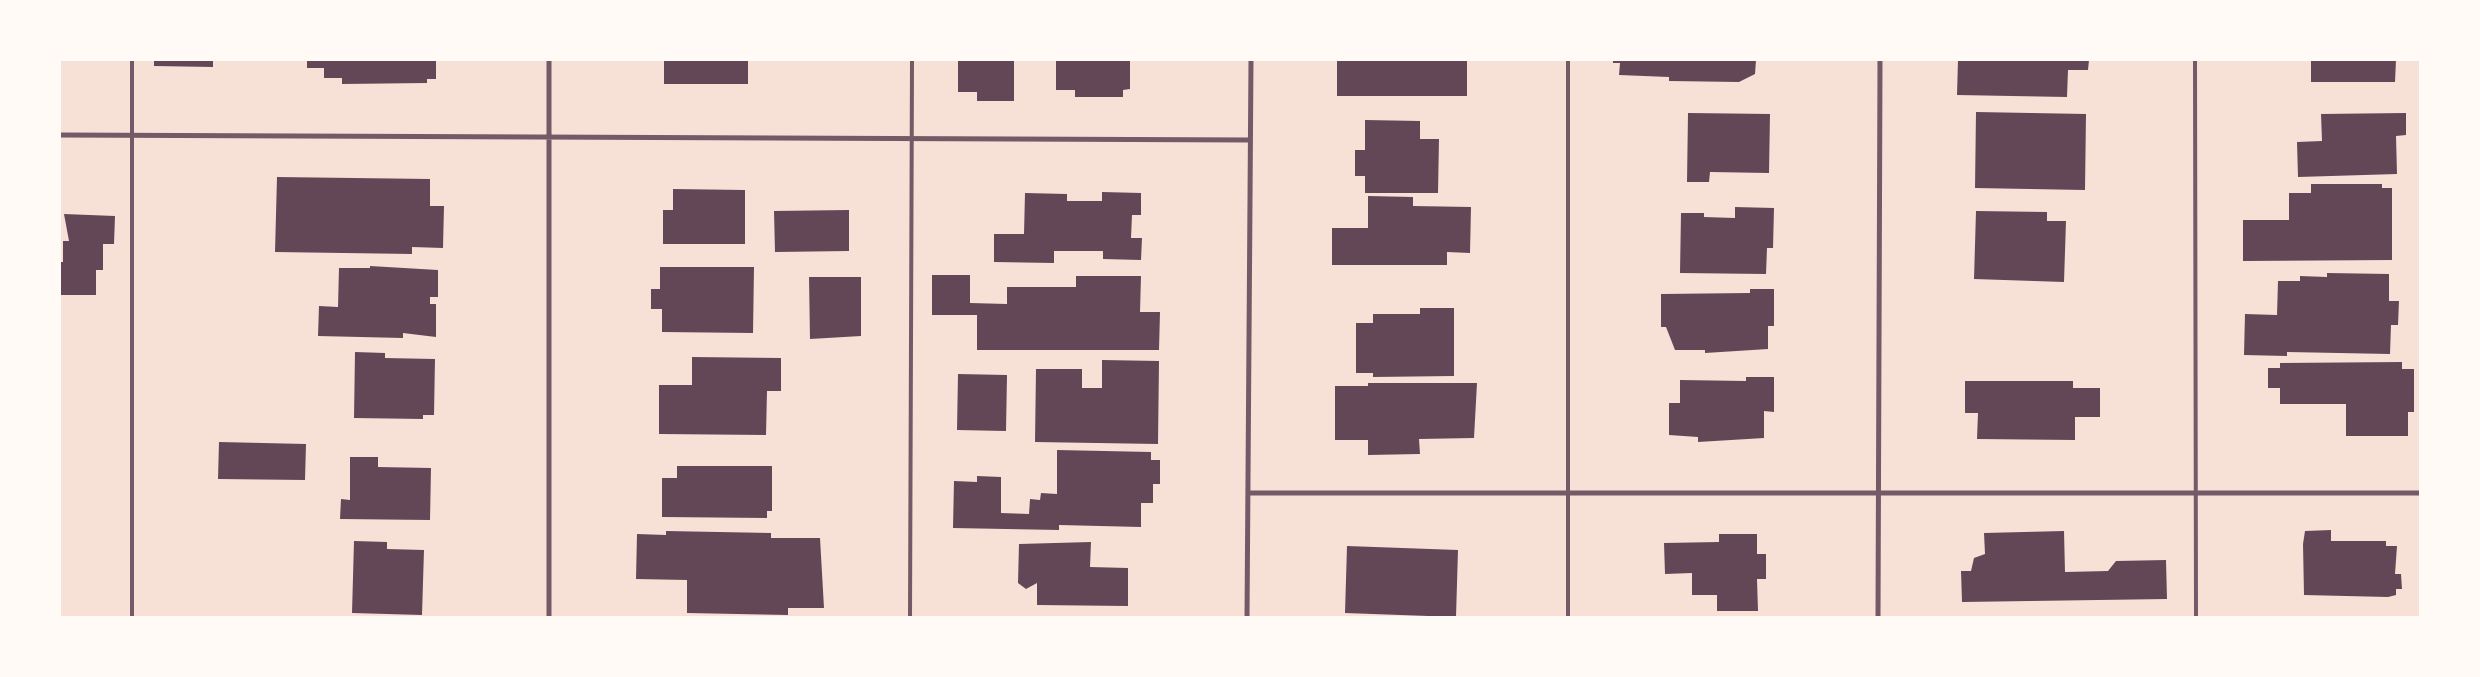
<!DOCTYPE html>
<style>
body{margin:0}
#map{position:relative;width:2480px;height:677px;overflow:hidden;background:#f7e1d7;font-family:"Varela Round",sans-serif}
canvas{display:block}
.frame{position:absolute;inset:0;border:61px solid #fffaf5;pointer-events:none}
</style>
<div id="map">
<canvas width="2480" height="677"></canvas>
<div class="frame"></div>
</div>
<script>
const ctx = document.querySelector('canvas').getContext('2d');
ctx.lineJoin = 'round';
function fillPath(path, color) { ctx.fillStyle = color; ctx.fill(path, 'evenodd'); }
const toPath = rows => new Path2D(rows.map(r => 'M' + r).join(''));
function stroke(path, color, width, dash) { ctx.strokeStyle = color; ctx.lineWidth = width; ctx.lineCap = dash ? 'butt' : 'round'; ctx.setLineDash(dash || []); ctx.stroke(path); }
fillPath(toPath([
 [154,60,213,60,213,67,154,66],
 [307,60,436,60,436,79,427,79,427,83,342,84,342,78,324,78,324,68,307,68],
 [664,60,748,60,748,84,664,84],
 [958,60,1014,60,1014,101,977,101,977,92,958,92],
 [1056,60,1130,60,1130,89,1123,90,1123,97,1075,97,1075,90,1056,90],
 [1337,60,1467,60,1467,96,1337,96],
 [1613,60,1756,60,1755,74,1739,82,1669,81,1669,77,1619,75,1620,63,1613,63],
 [1958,60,2089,60,2088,70,2068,70,2067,97,1957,95],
 [2311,60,2396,60,2395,82,2311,82],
 [1976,112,2086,114,2085,190,1975,188],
 [1688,113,1770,114,1769,173,1710,172,1709,182,1687,182],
 [2406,113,2406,135,2396,136,2397,174,2298,177,2297,142,2322,141,2321,114],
 [1365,120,1420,121,1420,139,1439,139,1438,193,1365,193,1365,176,1355,176,1355,150,1365,150],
 [277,177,430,179,430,206,444,206,443,248,412,247,412,254,275,252],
 [2311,184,2382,184,2382,188,2392,188,2392,260,2243,261,2243,220,2289,220,2289,193,2311,193],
 [673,189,745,190,745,244,663,244,663,210,673,210],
 [1102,192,1141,193,1141,215,1132,215,1131,238,1142,238,1141,260,1103,259,1103,251,1054,251,1054,263,994,262,994,234,1024,234,1025,193,1067,194,1067,201,1102,201],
 [1368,196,1413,197,1413,206,1471,207,1470,253,1447,252,1447,265,1332,265,1332,228,1368,228],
 [1735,207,1774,208,1773,248,1767,248,1766,274,1680,273,1681,213,1704,213,1704,217,1735,218],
 [849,210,849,251,775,252,774,211],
 [1976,211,2047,212,2047,221,2066,221,2064,282,1974,279],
 [64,214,115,216,114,244,103,244,103,270,96,270,96,295,60,295,60,262,63,262,63,241,69,241],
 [370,266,438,270,438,297,430,297,430,304,436,304,436,337,403,333,403,338,318,336,319,306,338,307,339,268,370,268],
 [660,267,754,267,753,333,662,332,662,309,651,309,651,289,660,289],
 [2327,273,2389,274,2389,301,2399,301,2398,325,2391,325,2390,354,2287,352,2287,356,2244,355,2245,314,2277,315,2278,281,2300,281,2300,276,2327,277],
 [932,275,970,275,970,303,1007,304,1007,287,1076,287,1076,276,1141,276,1140,312,1160,312,1159,350,977,350,977,315,932,315],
 [809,277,861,277,861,336,810,339],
 [1750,289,1774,289,1774,326,1768,326,1768,349,1705,353,1705,350,1675,350,1666,327,1661,327,1661,294,1750,293],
 [1420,308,1454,308,1454,376,1373,377,1373,373,1356,373,1356,323,1373,323,1373,314,1420,314],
 [355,352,385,353,385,358,435,359,434,415,423,415,423,419,354,418],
 [692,357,781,358,781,391,767,391,766,435,659,434,659,385,692,385],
 [1102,360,1159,361,1158,444,1035,442,1036,369,1082,369,1082,388,1102,388],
 [2402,362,2402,369,2414,369,2414,412,2408,412,2408,436,2346,436,2346,404,2280,404,2280,388,2268,388,2268,368,2280,368,2280,363],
 [958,374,1007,375,1006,431,957,430],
 [1746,377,1774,377,1774,412,1764,411,1764,438,1698,442,1698,437,1669,435,1669,403,1680,403,1680,380,1746,381],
 [1965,381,2073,381,2073,388,2100,388,2100,417,2075,417,2075,440,1977,439,1978,413,1965,413],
 [1368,383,1477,383,1474,438,1419,439,1420,454,1368,455,1368,440,1335,440,1335,386,1368,386],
 [219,442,306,444,305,480,218,479],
 [1057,450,1151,452,1151,460,1160,460,1160,484,1153,484,1153,503,1141,503,1141,527,1059,525,1059,530,953,528,954,481,977,482,977,476,1001,477,1001,513,1029,514,1030,499,1040,500,1041,493,1057,494],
 [350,457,378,457,378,467,431,468,430,520,340,519,341,499,350,500],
 [677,466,772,466,772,511,767,511,767,518,662,517,662,478,677,478],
 [2331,530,2331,541,2386,541,2386,546,2397,546,2395,574,2401,574,2402,589,2396,589,2396,595,2388,597,2304,595,2303,544,2305,531],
 [666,531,771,533,771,538,820,538,824,608,788,608,788,615,687,613,687,580,636,579,637,534,666,535],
 [2064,531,2065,572,2108,571,2116,561,2166,560,2167,599,1962,602,1961,571,1971,571,1974,558,1985,554,1984,533],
 [1719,534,1757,534,1757,554,1766,554,1766,579,1757,579,1758,611,1717,611,1717,595,1692,595,1692,573,1665,574,1664,543,1719,542],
 [354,541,387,542,387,549,424,550,422,615,352,613],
 [1091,542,1090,567,1128,568,1128,606,1037,605,1037,583,1026,589,1018,583,1019,544],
 [1347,546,1458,550,1456,617,1345,613]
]), '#644757');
stroke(toPath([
 [1568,60,1568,617],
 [2195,60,2196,617],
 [132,617,132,60],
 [910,617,912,60]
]), '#755966', 4);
stroke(toPath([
 [60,135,1250,140],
 [1248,493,2420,493],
 [549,617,549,60],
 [1247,617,1251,60],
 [1878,617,1880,60]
]), '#755966', 5);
</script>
